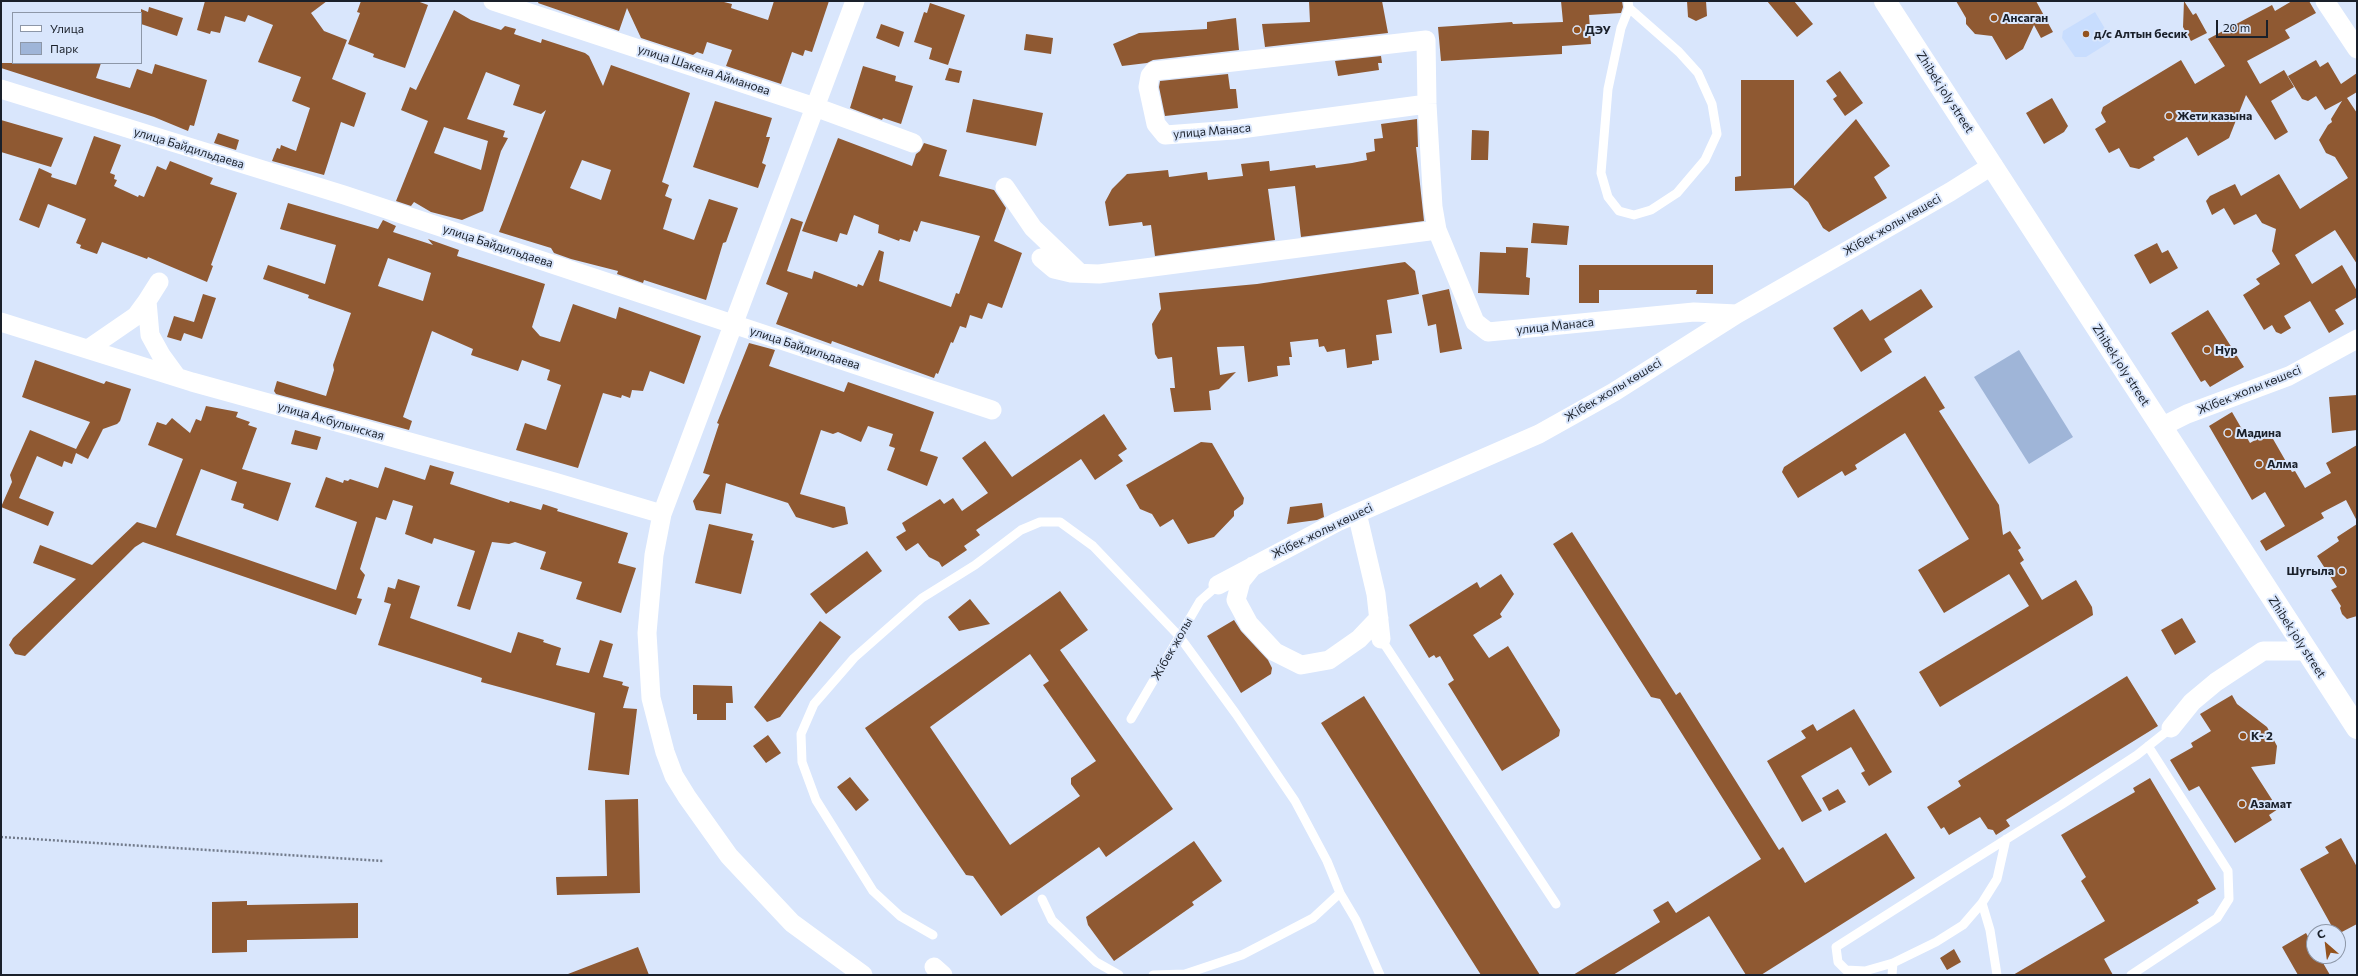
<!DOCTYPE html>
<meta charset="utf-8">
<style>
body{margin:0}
#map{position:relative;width:2358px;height:976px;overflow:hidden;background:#d9e6fc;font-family:Commissioner,sans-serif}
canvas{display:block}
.frame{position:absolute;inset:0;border:2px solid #1a202a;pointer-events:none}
.legend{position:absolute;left:12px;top:12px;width:130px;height:52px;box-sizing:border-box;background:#d9e6fc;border:1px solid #8d97a8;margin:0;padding:5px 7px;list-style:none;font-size:12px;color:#1a202a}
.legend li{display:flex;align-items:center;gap:8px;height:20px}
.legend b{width:20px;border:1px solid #8d97a8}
.north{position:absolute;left:2306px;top:924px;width:40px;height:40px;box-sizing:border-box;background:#d9e6fc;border:1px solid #8d97a8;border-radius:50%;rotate:332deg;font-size:11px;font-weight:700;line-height:16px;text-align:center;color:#1a202a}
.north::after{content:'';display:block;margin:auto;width:14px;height:18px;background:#93521e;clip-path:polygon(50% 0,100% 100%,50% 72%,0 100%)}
.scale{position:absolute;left:2216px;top:20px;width:52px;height:18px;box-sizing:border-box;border:2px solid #1a202a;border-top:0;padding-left:5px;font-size:12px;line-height:14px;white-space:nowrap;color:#1a202a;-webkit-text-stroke:3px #d9e6fc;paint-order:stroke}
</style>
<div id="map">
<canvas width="2358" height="976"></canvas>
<div class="frame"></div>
<ul class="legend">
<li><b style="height:5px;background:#fff"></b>Улица</li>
<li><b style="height:11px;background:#9fb5d8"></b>Парк</li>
</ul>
<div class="north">С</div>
<div class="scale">20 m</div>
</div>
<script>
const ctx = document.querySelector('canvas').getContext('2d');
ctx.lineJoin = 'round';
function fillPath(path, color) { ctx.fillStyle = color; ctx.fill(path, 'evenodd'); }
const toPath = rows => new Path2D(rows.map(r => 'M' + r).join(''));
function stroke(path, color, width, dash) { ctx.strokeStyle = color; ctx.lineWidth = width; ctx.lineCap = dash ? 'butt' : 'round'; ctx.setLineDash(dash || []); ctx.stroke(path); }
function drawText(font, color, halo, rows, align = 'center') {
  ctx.font = font + ' Commissioner,sans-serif'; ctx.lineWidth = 4; ctx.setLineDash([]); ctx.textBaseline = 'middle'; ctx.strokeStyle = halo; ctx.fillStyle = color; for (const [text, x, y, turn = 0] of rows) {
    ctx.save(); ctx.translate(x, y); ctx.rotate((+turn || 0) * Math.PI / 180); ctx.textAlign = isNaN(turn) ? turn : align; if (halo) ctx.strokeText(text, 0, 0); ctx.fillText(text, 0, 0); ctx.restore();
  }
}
fillPath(toPath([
 [2095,12,2110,37,2110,42,2086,57,2075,57,2062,38,2063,31]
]), '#c8ddfe');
fillPath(toPath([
 [2019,350,2073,437,2029,464,1974,377]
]), '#9fb5d8');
fillPath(toPath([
 [205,1,327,1,311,13,324,31,347,40,332,79,366,93,354,127,341,122,324,175,272,161,277,148,280,149,281,145,296,151,310,108,292,101,301,77,258,62,273,25,248,15,245,22,225,16,220,33,211,31,210,34,197,30],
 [361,1,417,1,428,5,405,68,373,57,374,54,348,44,360,13,357,12],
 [539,1,720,1,732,4,731,8,768,20,774,1,829,1,812,52,805,50,803,56,792,52,781,84,726,66,732,50,707,42,703,54,697,52,693,55,641,38,627,8,619,31,538,3],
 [1309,1,1382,1,1388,33,1265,47,1262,24,1310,22],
 [1561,1,1622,1,1623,7,1621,13,1589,15,1591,44,1562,46,1562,54,1441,61,1438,27,1512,22,1513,24,1563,22],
 [1687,1,1706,1,1707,16,1696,21,1688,17],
 [1767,1,1794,1,1813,24,1797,37],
 [1956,1,2036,1,2053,32,2041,38,2034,25,2023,49,2006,60,1992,36,1975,34,1966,24,1966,18],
 [2184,1,2193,15,2196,13,2207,33,2191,41,2183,27],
 [2292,1,2309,1,2316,13,2285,30,2290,38,2247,61,2260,84,2284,70,2294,87,2271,101,2288,132,2275,140,2246,95,2229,138,2198,156,2187,137,2153,157,2155,160,2139,169,2130,167,2119,148,2109,153,2095,129,2106,122,2101,113,2103,107,2181,60,2195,84,2225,66,2208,39,2272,5,2275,11],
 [930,3,965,15,948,65,929,59,932,48,914,42,924,12,927,13],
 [149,7,183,18,177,36,141,24,141,9,148,12],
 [454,10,471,20,501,30,505,26,516,29,514,34,541,43,542,39,585,53,589,56,603,86,611,65,690,93,662,182,669,185,665,196,672,199,663,229,694,240,709,199,738,208,726,242,723,243,706,300,644,280,643,283,617,274,618,271,571,259,554,253,551,248,499,232,546,110,541,114,513,105,520,85,486,72,467,119,505,131,503,137,508,138,501,151,483,211,462,220,431,212,414,202,411,206,396,201,428,121,401,110,410,87,416,90],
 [444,127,488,141,481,170,434,153],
 [582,160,611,170,601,200,570,188],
 [1236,18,1239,50,1153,60,1147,63,1122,66,1113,44,1139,33,1207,29,1207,22],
 [881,24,904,32,899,47,876,38],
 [1026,34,1053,38,1051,54,1024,50],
 [1381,56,1382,63,1378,63,1379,70,1338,76,1335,61],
 [2316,60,2320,67,2328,62,2341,84,2357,73,2357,92,2347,98,2357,113,2357,264,2335,230,2295,255,2312,284,2342,265,2357,291,2357,297,2335,310,2344,324,2329,333,2310,301,2284,316,2291,328,2281,334,2276,332,2272,325,2264,330,2243,295,2260,284,2256,279,2280,264,2272,251,2276,229,2262,223,2256,214,2234,225,2224,208,2212,215,2206,201,2210,196,2235,184,2241,196,2279,174,2300,209,2348,178,2335,157,2326,153,2319,140,2328,125,2332,122,2331,119,2342,101,2325,110,2316,96,2308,101,2302,99,2288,76],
 [1,63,101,63,96,78,130,88,137,69,152,74,155,64,207,80,194,126,190,125,188,131,154,117,1,68],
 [863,66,896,76,895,81,913,86,901,124,883,118,882,120,850,108],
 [949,68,962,71,959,83,945,80],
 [1840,71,1863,103,1845,116,1833,99,1837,96,1826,81],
 [1228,74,1230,89,1236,89,1238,108,1165,116,1159,87,1160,81],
 [1741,80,1794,80,1794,186,1856,119,1890,166,1874,177,1887,198,1829,232,1823,228,1808,202,1792,188,1735,191,1735,177,1741,176],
 [2052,98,2068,126,2064,132,2044,144,2026,113],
 [973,99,1043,113,1036,146,966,132],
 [715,101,772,118,766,137,770,137,762,163,766,165,758,188,693,167],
 [1417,119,1418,147,1416,147,1424,221,1301,237,1295,186,1268,189,1275,240,1155,256,1151,225,1143,226,1142,222,1109,226,1105,202,1112,189,1127,174,1168,170,1169,177,1207,172,1208,180,1243,176,1241,164,1269,161,1270,171,1315,165,1316,168,1352,163,1367,160,1366,153,1375,151,1374,139,1383,138,1381,124],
 [1,120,63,138,51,167,1,152],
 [1472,130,1489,131,1488,160,1471,160],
 [218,133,239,140,236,150,214,143],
 [94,136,121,145,110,173,115,175,114,179,117,180,114,186,138,197,139,195,144,197,157,166,166,170,170,161,213,178,210,184,237,193,211,265,213,266,207,282,148,257,147,259,102,242,97,254,80,248,81,245,76,243,86,219,48,204,39,228,19,220,39,168,52,174,51,177,76,185],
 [838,138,912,166,916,154,920,151,924,143,947,150,939,176,994,190,1006,208,994,241,1022,253,1002,308,988,303,982,319,970,315,966,328,960,326,953,343,951,342,938,374,936,373,934,378,832,341,831,344,776,324,788,293,766,284,791,218,803,222,787,271,812,279,814,271,857,287,858,284,863,286,879,250,884,252,879,281,951,307,956,293,959,294,980,236,921,221,917,232,914,230,910,242,900,239,899,241,878,233,879,225,854,215,847,235,840,233,837,242,802,231],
 [288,203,378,229,383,220,396,226,393,232,433,245,428,239,459,250,457,256,545,284,532,327,540,336,560,342,573,304,616,319,619,307,701,336,684,384,650,371,643,391,632,390,630,398,622,395,621,398,603,393,578,468,516,450,525,423,546,430,561,385,547,380,550,370,522,360,518,371,471,355,473,349,432,331,403,417,412,421,409,430,276,394,274,391,277,381,326,396,334,370,333,365,351,313,308,298,309,295,263,279,268,265,325,284,336,245,280,229],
 [388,258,431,273,423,301,378,286],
 [1533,223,1569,226,1567,245,1531,243],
 [2157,243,2162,253,2168,250,2178,268,2150,284,2134,255],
 [1506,247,1528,248,1526,277,1530,278,1529,295,1478,293,1480,252,1506,253],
 [1405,262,1415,271,1419,294,1387,300,1392,333,1376,335,1379,360,1372,361,1372,364,1347,368,1345,349,1327,352,1324,346,1319,347,1318,339,1290,342,1292,357,1289,357,1290,365,1277,366,1278,376,1248,382,1244,346,1217,347,1220,375,1236,372,1219,389,1209,391,1211,410,1174,412,1170,388,1175,388,1172,357,1158,359,1155,354,1152,324,1161,309,1159,293,1257,284],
 [1579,265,1713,265,1713,294,1696,294,1697,290,1599,290,1599,303,1579,303],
 [1449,289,1462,349,1440,353,1436,324,1428,326,1422,295],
 [1921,289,1933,307,1884,339,1892,352,1861,372,1833,328,1862,309,1870,321],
 [203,294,216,298,202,339,184,333,181,341,167,337,174,316,194,322],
 [2208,310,2244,367,2210,387,2205,380,2201,382,2171,333],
 [749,343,775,350,769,366,844,392,848,382,934,412,920,451,938,457,927,486,887,470,895,448,889,446,893,434,868,426,861,442,838,432,833,434,821,430,800,494,845,507,848,524,833,528,796,517,788,503,726,483,721,514,696,510,693,501,710,475,703,473,719,424,717,423],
 [35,360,104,384,106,381,131,389,120,421,117,424,103,429,88,459,76,453,72,464,64,461,62,467,37,456,19,498,54,512,48,526,1,507,12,482,10,475,30,430,76,449,90,422,22,397],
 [1925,376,1945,408,1939,411,1999,505,2003,535,2010,531,2021,548,2018,550,2024,560,2020,563,2042,600,2076,580,2092,607,2093,615,1940,707,1919,672,2029,606,2009,574,1944,613,1918,570,1969,539,1905,433,1855,465,1857,469,1845,476,1842,471,1798,498,1782,472,1784,467],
 [2357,395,2357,430,2332,433,2329,397],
 [206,406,238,412,236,417,250,422,248,425,257,428,242,469,291,483,278,521,243,508,244,504,231,500,237,482,201,469,176,535,336,590,357,522,315,507,326,477,343,483,344,480,348,481,350,479,378,488,385,467,425,480,430,465,454,472,450,484,509,503,510,501,541,510,543,504,558,509,557,511,628,533,618,563,636,568,621,613,576,599,582,582,540,569,546,552,515,542,509,544,492,542,470,610,457,606,475,551,434,538,432,544,405,534,413,506,393,500,386,520,376,517,360,569,365,575,357,598,362,599,356,615,143,542,135,547,25,656,15,654,9,645,13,638,76,579,33,563,40,545,92,565,137,522,156,528,183,459,148,445,157,422,166,425,172,418,190,433,196,419,201,421],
 [2232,412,2250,443,2269,432,2292,472,2295,471,2305,488,2331,473,2326,463,2357,445,2357,521,2346,500,2321,513,2324,518,2266,551,2260,541,2285,526,2265,492,2252,500,2209,426],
 [1104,414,1127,449,1118,455,1123,461,1095,480,1081,459,976,530,980,535,964,546,967,550,942,567,939,562,929,557,918,543,906,551,896,537,906,531,902,523,940,499,944,504,953,498,962,511,988,493,962,458,985,441,1012,477],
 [295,430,321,437,317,450,291,444],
 [1201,442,1212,443,1244,498,1243,504,1234,511,1234,516,1214,537,1188,544,1173,519,1160,527,1152,514,1140,509,1126,485],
 [1322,503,1324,517,1317,520,1287,524,1290,507],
 [709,524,753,534,751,540,754,541,741,594,695,583],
 [2357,524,2357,616,2347,619,2342,614,2340,608,2341,606,2331,590,2337,587,2317,556,2339,541,2337,537],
 [1572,532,1676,695,1680,692,1779,850,1783,847,1805,883,1886,833,1915,878,1761,975,1746,975,1709,916,1613,975,1573,975,1660,922,1653,910,1668,901,1676,913,1761,859,1660,699,1651,697,1553,544],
 [867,551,882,571,826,614,810,594],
 [1501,574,1514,594,1500,614,1502,617,1473,635,1489,658,1508,646,1560,730,1559,736,1502,771,1448,684,1454,680,1440,656,1436,658,1434,655,1429,658,1409,625,1477,582,1480,588],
 [398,579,420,586,410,618,511,653,518,632,544,640,543,642,561,648,556,665,589,673,600,640,613,644,603,677,623,682,622,685,629,687,623,708,637,709,629,775,588,770,595,713,481,682,482,678,378,645,391,604,384,602,388,587,395,589],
 [1060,591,1088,630,1060,650,1173,809,1106,857,1099,847,1001,916,973,876,966,875,865,728],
 [1030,654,1049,681,1043,685,1096,761,1071,778,1071,784,1080,796,1010,845,930,727],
 [970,599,990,624,959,631,948,617],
 [2182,618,2196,642,2175,655,2161,630],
 [1234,620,1241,631,1268,660,1272,668,1271,674,1241,693,1207,636],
 [820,621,841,637,780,717,767,722,754,707],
 [2127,676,2158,726,2006,820,2010,826,1996,835,1993,830,1988,829,1980,817,1949,835,1944,827,1941,829,1927,807,1961,786,1958,781],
 [693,685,732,686,733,703,726,703,726,720,697,720,697,714,693,714],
 [2232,695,2237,704,2267,727,2277,746,2275,764,2251,767,2278,809,2269,815,2272,820,2235,843,2199,786,2189,791,2170,760,2193,747,2191,743,2211,731,2200,714],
 [1364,696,1489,894,1540,975,1481,975,1321,723],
 [1854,709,1892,772,1869,786,1861,773,1865,771,1851,747,1801,776,1822,811,1802,822,1767,761,1806,738,1801,731,1813,724,1817,731],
 [768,735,781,753,766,763,753,746],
 [850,777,869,800,856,811,837,787],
 [2150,778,2216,889,2197,900,2199,903,2104,959,2113,975,2013,975,2105,921,2081,881,2086,877,2061,835,2135,792,2133,788],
 [1838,789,1846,802,1829,811,1822,798],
 [638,799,640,893,557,895,556,877,607,876,605,800],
 [2341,838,2357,867,2357,924,2338,934,2338,932,2335,932,2300,869,2329,853,2325,847],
 [1194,841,1222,881,1192,902,1194,905,1114,961,1088,925,1086,917],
 [247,901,247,905,358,903,358,938,247,940,247,952,212,953,212,902],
 [2306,933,2314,947,2314,956,2319,956,2330,975,2298,975,2282,947],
 [638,947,649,975,568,975,568,974],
 [1954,949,1961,962,1947,970,1940,958]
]), '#8f5932');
stroke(toPath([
 [1,837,384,861]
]), '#727b8b', 2.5, [2, 2]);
stroke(toPath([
 [1628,1,1629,8,1621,28,1608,89,1601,173,1608,197,1619,211,1634,215,1651,210,1677,193,1705,160,1717,134,1712,104,1698,73,1679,52,1629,8],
 [1381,639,1556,904],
 [1131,719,1200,601,1218,585],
 [2006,839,1997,879,1982,903,1963,925,1936,942,1893,963,1865,971,1846,970,1838,962,1836,947,1946,877,2061,805,2137,755,2171,728],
 [1340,893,1356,920,1380,975],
 [1042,899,1052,920,1096,962,1119,975],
 [1982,903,1990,930,1997,975],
 [933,935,900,916,873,891,816,800,802,762,801,734,814,704,854,658,922,598,975,565,1021,530,1040,522,1060,522,1093,546,1179,636,1236,714,1295,801,1327,861,1340,893,1313,918,1242,955,1185,974,1153,975],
 [1892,975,1893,963],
 [2131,975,2217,918,2229,899,2228,871,2148,746]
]), '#fff', 9);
stroke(toPath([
 [493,1,815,107,913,143],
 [855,1,662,514,654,555,647,633,651,698,665,752,674,776,687,797,729,856,792,923,863,975],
 [2325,1,2357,49],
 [1,89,344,195,992,410],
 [1427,104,1233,130,1165,135,1156,124,1148,87,1150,76,1154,71,1426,40,1427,104,1433,207,1437,230,1475,322,1488,332,1694,312,1737,314],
 [1005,187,1033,228,1080,273],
 [1041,258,1054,269,1071,273,1099,274,1437,230],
 [159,282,147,301,150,335,161,355,177,377],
 [1,322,192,382,554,482,662,514],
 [88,349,136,316,147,301],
 [2161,427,2187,414,2289,376,2357,339],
 [1357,513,1376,594,1381,639],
 [1253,566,1241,581,1236,600,1249,624,1275,652,1301,665,1329,660,1359,639,1379,618],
 [1218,585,1337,522,1539,434,1614,392,1737,314,1950,192,1993,165],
 [2171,728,2192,702,2216,682,2263,651,2307,651],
 [934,967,943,975]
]), '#fff', 19);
stroke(toPath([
 [1885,1,2357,728]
]), '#fff', 22);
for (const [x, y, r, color] of [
 [1994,18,4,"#93521e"],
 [1577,30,4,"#93521e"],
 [2086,34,4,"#93521e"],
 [2169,116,4,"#93521e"],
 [2207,350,4,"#93521e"],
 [2228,433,4,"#93521e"],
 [2259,464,4,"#93521e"],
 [2342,571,4,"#93521e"],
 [2243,736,4,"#93521e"],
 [2242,804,4,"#93521e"]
]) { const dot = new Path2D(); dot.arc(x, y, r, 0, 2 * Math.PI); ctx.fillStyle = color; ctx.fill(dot); stroke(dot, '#d9e6fc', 1.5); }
drawText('bold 12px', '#1a202a', '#d9e6fc', [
 ["Ансаган",2002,18],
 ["ДЭУ",1585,30],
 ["д/с Алтын бесик",2094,34],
 ["Жети казына",2177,116],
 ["Нур",2215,350],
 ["Мадина",2236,433],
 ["Алма",2267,464],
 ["Шугыла",2334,571,"right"],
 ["К- 2",2251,736],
 ["Азамат",2250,804]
], 'left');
drawText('12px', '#1a202a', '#d9e6fc', [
 ["улица Шакена Айманова",704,70,18],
 ["Zhibek joly street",1945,92,57],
 ["улица Манаса",1212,131,-5],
 ["улица Байдильдаева",189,148,17],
 ["Жібек жолы көшесі",1892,225,-30],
 ["улица Байдильдаева",498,246,18],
 ["улица Манаса",1555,326,-6],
 ["улица Байдильдаева",805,348,18],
 ["Zhibek joly street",2121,365,57],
 ["Жібек жолы көшесі",1613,390,-31],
 ["Жібек жолы көшесі",2249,390,-22],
 ["улица Акбулынская",331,421,16],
 ["Жібек жолы көшесі",1322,531,-26],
 ["Zhibek joly street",2297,637,57],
 ["Жібек жолы",1172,649,-60]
]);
</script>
